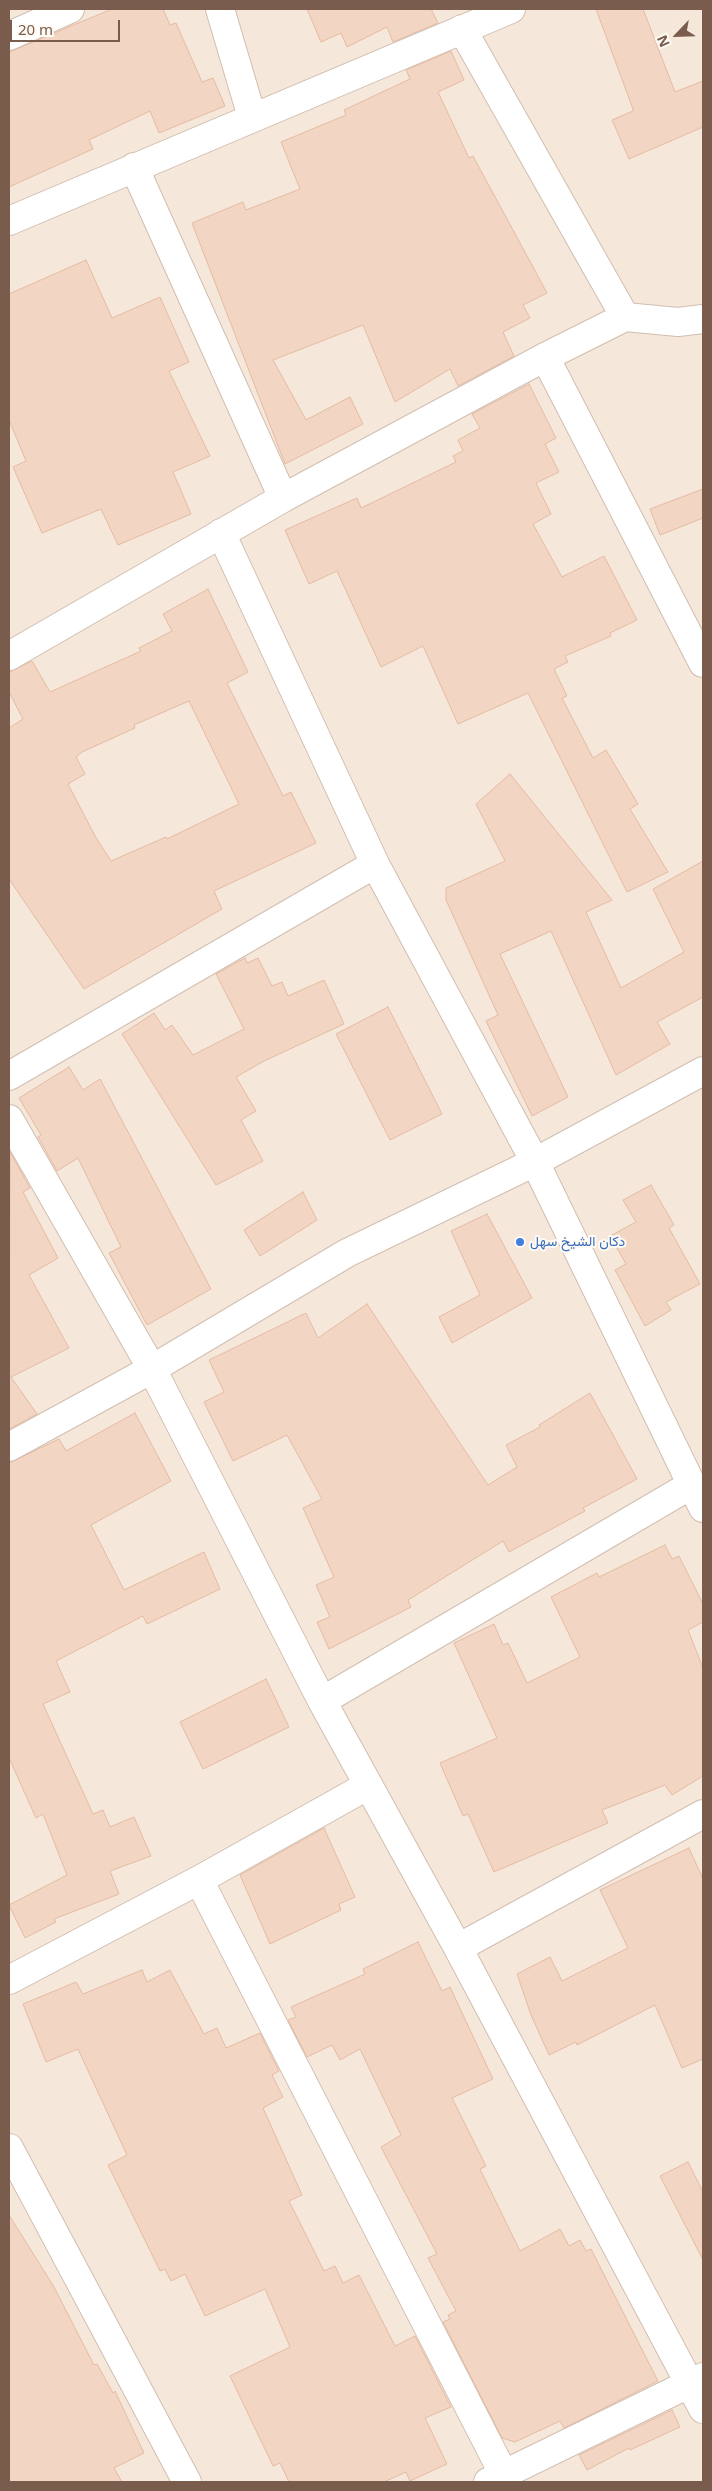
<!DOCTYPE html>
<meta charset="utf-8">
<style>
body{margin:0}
#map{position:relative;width:712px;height:2491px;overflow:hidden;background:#fdf6ec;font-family:"Noto Sans",sans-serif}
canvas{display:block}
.frame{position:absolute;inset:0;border:10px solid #7a5c4d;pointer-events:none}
.north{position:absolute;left:652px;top:10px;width:50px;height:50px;-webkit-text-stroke:4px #fffaf3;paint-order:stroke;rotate:246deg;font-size:14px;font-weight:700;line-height:20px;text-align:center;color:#7a5c4d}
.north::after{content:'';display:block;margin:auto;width:18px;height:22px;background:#7a5c4d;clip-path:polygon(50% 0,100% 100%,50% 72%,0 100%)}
.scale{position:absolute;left:10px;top:20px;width:110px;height:22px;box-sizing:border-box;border:2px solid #7a5c4d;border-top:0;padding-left:6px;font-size:15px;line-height:18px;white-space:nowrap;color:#7a5c4d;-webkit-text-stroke:4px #fffaf3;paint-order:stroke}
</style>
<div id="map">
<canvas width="712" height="2491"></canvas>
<div class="frame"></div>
<div class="north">N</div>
<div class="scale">20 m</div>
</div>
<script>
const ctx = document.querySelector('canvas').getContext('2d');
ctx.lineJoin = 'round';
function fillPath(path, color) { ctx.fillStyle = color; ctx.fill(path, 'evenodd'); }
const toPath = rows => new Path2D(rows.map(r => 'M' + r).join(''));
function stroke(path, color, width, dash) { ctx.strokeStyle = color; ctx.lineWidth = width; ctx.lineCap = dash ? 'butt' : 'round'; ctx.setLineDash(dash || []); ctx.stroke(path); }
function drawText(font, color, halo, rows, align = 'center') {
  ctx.font = font + ' "Noto Sans",Vazirmatn,sans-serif'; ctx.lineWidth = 4; ctx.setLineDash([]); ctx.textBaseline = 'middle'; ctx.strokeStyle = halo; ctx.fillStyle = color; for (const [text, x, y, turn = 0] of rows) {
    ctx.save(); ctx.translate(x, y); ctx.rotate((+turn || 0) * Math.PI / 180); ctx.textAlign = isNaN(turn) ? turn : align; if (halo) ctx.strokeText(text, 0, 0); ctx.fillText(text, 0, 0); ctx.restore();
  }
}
fillPath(toPath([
 [9,9,703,9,703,2482,9,2482]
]), '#f5e8da');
const building = toPath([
 [112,9,163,9,170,25,176,23,202,82,213,78,225,106,159,133,150,111,89,140,93,149,9,187,9,52,112,9],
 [307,9,431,9,438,23,393,42,387,27,347,47,341,33,321,42,307,9],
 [596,9,643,9,675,92,703,81,703,127,629,159,612,120,633,111,633,109,596,9],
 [451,51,464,80,438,92,469,158,473,156,547,293,523,305,530,318,503,332,514,356,458,386,450,369,395,402,363,325,273,360,306,420,350,397,363,424,285,464,192,223,243,202,246,210,300,189,281,142,346,115,344,110,410,79,406,70,451,51],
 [86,260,112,318,160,297,189,362,169,371,210,456,173,472,191,514,118,545,101,509,42,533,13,467,26,461,9,420,9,294,86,260],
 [529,384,556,438,545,444,559,472,536,483,551,514,533,524,562,577,604,556,637,620,610,633,611,636,565,656,568,662,554,669,567,696,562,698,593,758,606,750,638,804,630,809,668,872,627,892,528,693,458,724,423,646,381,667,337,571,309,584,285,530,357,498,361,508,456,462,453,456,463,451,458,440,480,428,472,414,529,384],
 [703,489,703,518,660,535,650,509,703,489],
 [208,589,248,672,227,683,283,796,291,792,316,843,214,891,222,909,84,989,9,879,9,728,23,719,9,692,9,672,32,661,50,692,141,651,139,648,172,631,163,614,208,589],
 [189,701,239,804,167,839,166,837,111,861,95,836,68,784,85,774,76,757,82,752,135,728,134,725,189,701],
 [510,774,612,900,586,912,621,988,684,952,653,889,703,861,703,997,657,1022,670,1044,616,1075,551,931,500,954,568,1097,532,1116,486,1021,498,1015,446,900,446,888,505,861,476,804,510,774],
 [245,958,247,963,258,958,272,986,282,982,288,996,324,980,344,1024,264,1061,236,1077,256,1111,241,1120,263,1161,216,1185,122,1034,154,1013,165,1030,172,1025,193,1055,244,1029,216,974,245,958],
 [388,1007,442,1114,390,1140,336,1034,388,1007],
 [69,1067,83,1090,100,1079,211,1289,147,1325,109,1253,121,1247,78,1158,57,1171,38,1137,41,1135,19,1098,69,1067],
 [10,1152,30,1188,23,1192,58,1258,29,1275,69,1348,11,1377,37,1414,9,1429,10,1152],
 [651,1185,674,1225,669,1228,700,1284,666,1302,671,1310,645,1326,615,1270,626,1264,610,1236,636,1222,623,1200,651,1185],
 [303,1192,317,1220,260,1256,244,1230,303,1192],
 [487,1214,532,1298,452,1343,439,1317,480,1295,451,1231,487,1214],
 [367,1304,488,1485,517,1467,506,1445,540,1427,539,1425,590,1393,637,1479,583,1508,585,1511,509,1552,503,1541,408,1600,411,1607,329,1649,317,1622,330,1617,316,1585,334,1577,303,1508,322,1499,287,1435,233,1461,204,1402,224,1392,209,1360,306,1313,318,1338,367,1304],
 [135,1413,171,1481,91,1525,124,1590,204,1552,220,1589,147,1624,143,1616,56,1661,70,1692,43,1704,93,1814,103,1810,110,1827,134,1817,151,1856,110,1871,119,1894,54,1919,56,1922,25,1938,9,1905,67,1875,43,1814,36,1818,9,1758,9,1463,59,1439,66,1451,135,1413],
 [665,1545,672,1559,679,1556,703,1604,703,1622,688,1630,703,1668,703,1776,672,1795,665,1785,602,1810,608,1823,494,1872,468,1814,463,1816,440,1763,497,1738,454,1643,494,1624,503,1645,508,1643,527,1683,580,1657,551,1597,597,1573,599,1577,665,1545],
 [266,1679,289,1727,203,1769,180,1722,266,1679],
 [324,1828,355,1897,339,1904,341,1910,270,1944,240,1875,324,1828],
 [689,1848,703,1879,703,2059,682,2068,655,2005,577,2045,576,2042,549,2055,531,2015,517,1974,550,1957,562,1981,628,1948,600,1890,689,1848],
 [418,1942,442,1991,450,1987,493,2079,452,2098,486,2166,480,2169,520,2251,560,2229,569,2246,580,2240,586,2251,591,2249,658,2381,564,2428,560,2421,515,2442,502,2438,443,2322,450,2319,448,2315,456,2311,428,2258,437,2254,381,2147,401,2135,360,2049,340,2060,332,2045,307,2057,288,2020,296,2017,291,2007,365,1974,363,1969,418,1942],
 [142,1970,147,1982,170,1970,204,2034,217,2028,226,2048,260,2033,279,2071,272,2075,283,2097,263,2108,302,2195,289,2201,324,2271,335,2266,343,2283,359,2275,395,2346,415,2336,451,2407,425,2418,447,2464,410,2481,406,2472,384,2482,289,2482,280,2463,273,2466,230,2376,290,2347,265,2289,205,2316,185,2274,171,2281,165,2269,160,2271,108,2165,127,2155,78,2049,46,2062,23,2004,76,1982,83,1994,142,1970],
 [688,2162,703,2192,703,2260,660,2176,688,2162],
 [9,2215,54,2287,94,2365,97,2364,113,2393,115,2391,144,2453,114,2468,122,2482,9,2482,9,2215],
 [672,2410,680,2427,630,2450,629,2448,587,2470,579,2455,672,2410]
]);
fillPath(building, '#f3d5c3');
stroke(building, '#e6bba3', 1);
const minor = toPath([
 [220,9,252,117],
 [462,29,625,317],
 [9,36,70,9],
 [134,167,283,498],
 [9,221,511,9],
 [545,357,703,663],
 [221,533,375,864,535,1162,703,1508],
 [9,656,283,498,545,357,625,317,678,322,703,319],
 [9,1076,375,864],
 [9,1119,152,1369,322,1701,458,1948,703,2409],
 [9,1447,152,1369,347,1253,535,1162,703,1071],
 [322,1701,691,1485],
 [199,1880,504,2475],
 [458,1948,703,1814],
 [9,1980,199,1880,367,1786],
 [9,2148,187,2482],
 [488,2482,703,2377]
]);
stroke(minor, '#d1beb0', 30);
stroke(minor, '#fff', 28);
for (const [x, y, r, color] of [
 [520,1242,5,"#3f7fe0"]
]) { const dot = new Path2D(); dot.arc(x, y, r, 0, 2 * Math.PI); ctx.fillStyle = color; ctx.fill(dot); stroke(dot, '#fffaf3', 2); }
drawText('14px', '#366cbe', '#fffaf3', [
 ["دكان الشيخ سهل",530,1242]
], 'left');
</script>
